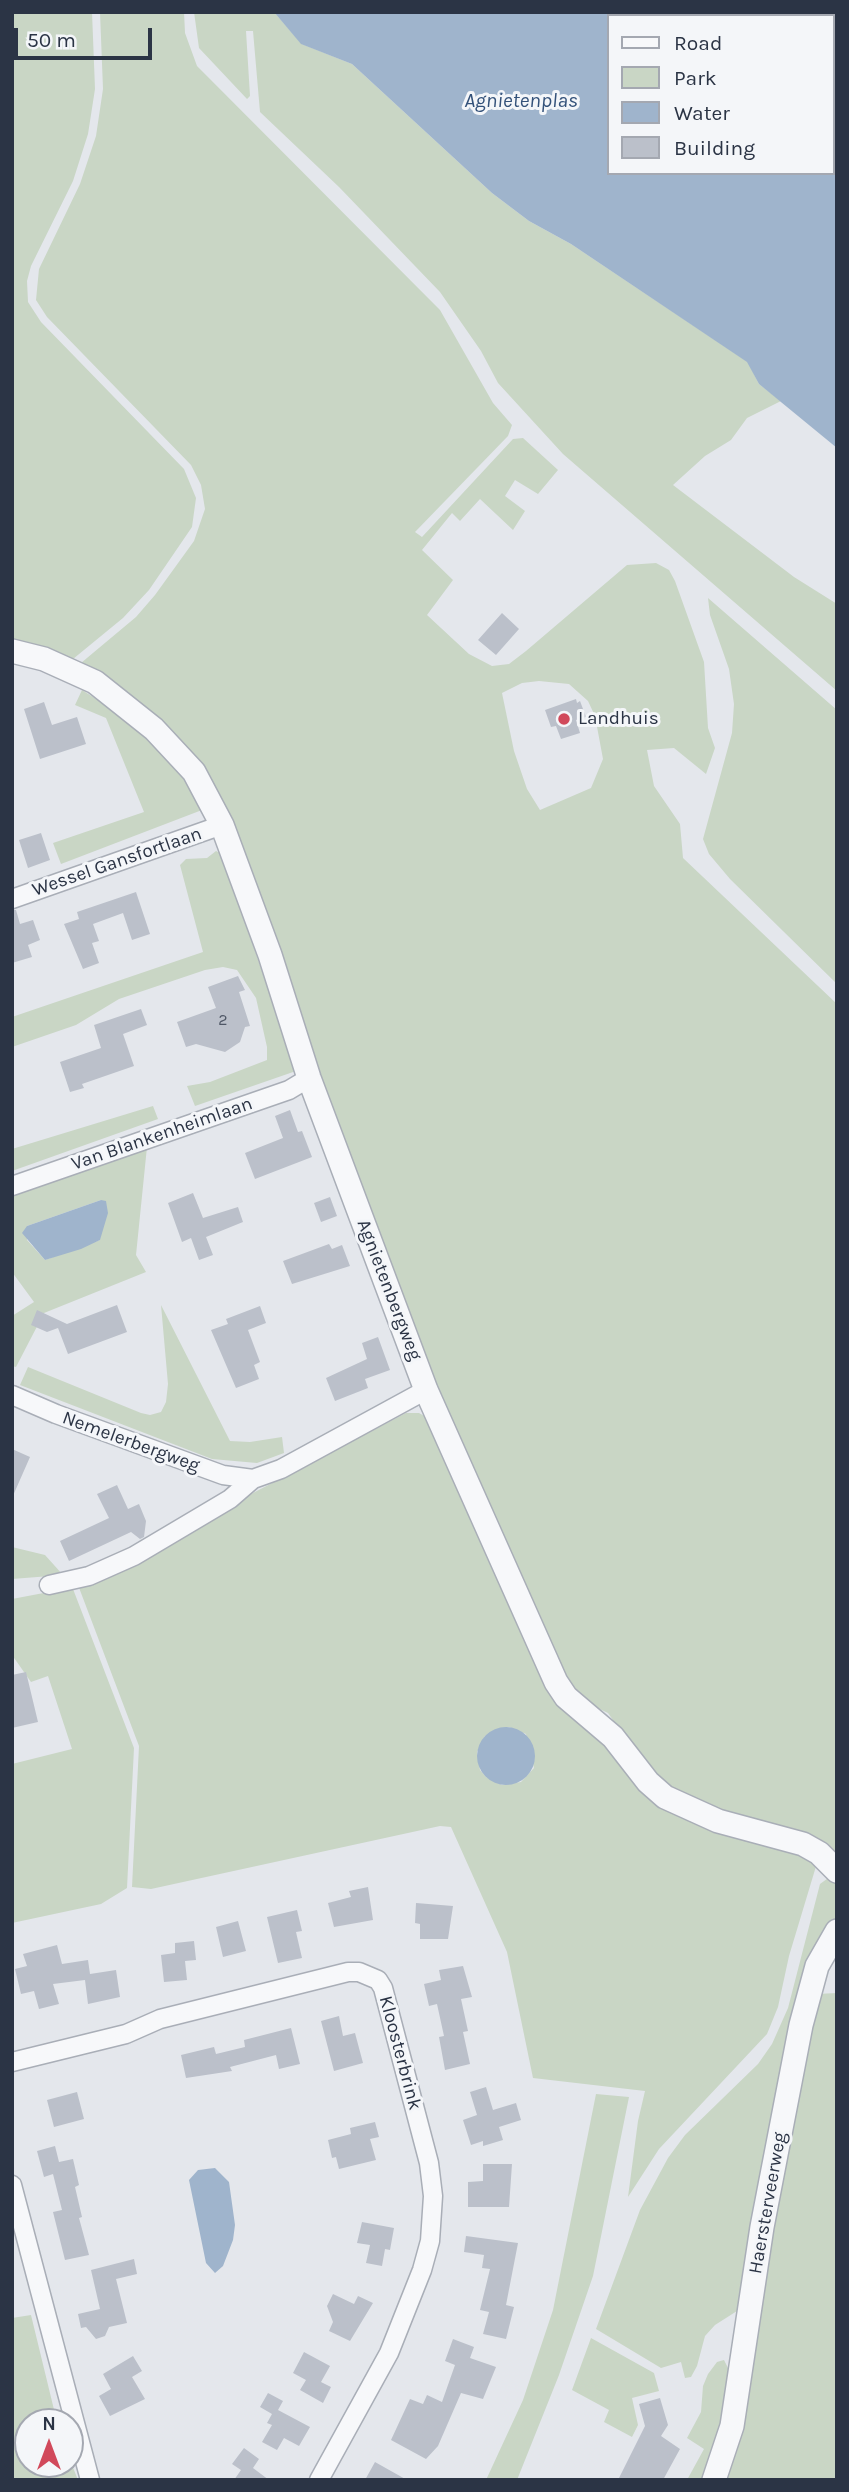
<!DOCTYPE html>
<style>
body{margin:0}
#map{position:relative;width:849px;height:2492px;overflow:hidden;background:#e4e7ec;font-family:Karla,sans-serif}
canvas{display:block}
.frame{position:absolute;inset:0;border:14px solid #2b3445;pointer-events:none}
.legend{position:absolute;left:607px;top:14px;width:228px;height:161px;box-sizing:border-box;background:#f4f6f9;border:2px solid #a4a8b1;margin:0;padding:9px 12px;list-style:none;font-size:21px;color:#2b3445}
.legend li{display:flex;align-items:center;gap:14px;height:35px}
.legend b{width:35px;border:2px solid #a4a8b1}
.north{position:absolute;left:14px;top:2408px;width:70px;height:70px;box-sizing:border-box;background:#f4f6f9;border:2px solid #a4a8b1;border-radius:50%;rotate:0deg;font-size:19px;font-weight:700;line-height:28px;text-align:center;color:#2b3445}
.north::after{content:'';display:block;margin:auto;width:24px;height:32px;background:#d1495b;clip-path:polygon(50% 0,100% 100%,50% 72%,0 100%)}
.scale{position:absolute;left:14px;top:28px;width:138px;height:32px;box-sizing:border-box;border:4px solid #2b3445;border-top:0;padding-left:9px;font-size:21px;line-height:24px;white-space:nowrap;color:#2b3445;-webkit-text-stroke:5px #f4f6f9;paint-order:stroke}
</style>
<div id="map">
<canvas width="849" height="2492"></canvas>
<div class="frame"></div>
<ul class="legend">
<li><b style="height:9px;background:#f7f8fa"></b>Road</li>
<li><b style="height:19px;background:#c9d6c5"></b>Park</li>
<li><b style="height:19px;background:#9fb4cc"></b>Water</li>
<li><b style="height:19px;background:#bbc0ca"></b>Building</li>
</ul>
<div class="north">N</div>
<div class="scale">50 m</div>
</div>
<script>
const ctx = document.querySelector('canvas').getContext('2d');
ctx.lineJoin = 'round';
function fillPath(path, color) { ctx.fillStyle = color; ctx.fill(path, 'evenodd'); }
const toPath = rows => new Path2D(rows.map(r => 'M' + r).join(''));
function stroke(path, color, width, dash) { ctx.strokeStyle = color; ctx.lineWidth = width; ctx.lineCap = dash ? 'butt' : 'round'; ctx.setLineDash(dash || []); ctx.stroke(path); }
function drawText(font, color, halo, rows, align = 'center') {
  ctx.font = font + ' Karla,sans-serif'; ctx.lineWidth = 6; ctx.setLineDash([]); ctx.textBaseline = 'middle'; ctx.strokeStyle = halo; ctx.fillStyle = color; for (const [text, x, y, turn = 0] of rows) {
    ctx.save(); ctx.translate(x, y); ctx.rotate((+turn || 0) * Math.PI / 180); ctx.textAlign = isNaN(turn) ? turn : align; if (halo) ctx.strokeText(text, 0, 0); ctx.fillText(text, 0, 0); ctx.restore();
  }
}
fillPath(toPath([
 [12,12,92,12,95,89,88,134,73,181,31,266,27,281,28,302,41,322,184,469,196,498,192,527,149,590,123,618,73,659,12,642],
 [100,12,184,12,185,33,197,66,440,310,493,403,512,425,508,436,415,532,422,537,513,439,523,438,558,470,538,494,515,480,505,496,525,511,513,530,480,499,460,521,452,513,422,550,453,580,427,615,469,654,492,666,509,664,526,651,627,565,656,563,669,570,675,581,704,662,708,728,715,748,706,774,674,748,647,750,654,786,680,824,683,858,837,1004,837,1863,691,1802,649,1771,608,1713,589,1704,560,1671,492,1524,363,1205,278,955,161,723,106,677,81,663,136,617,155,595,194,541,205,509,201,485,191,465,47,317,36,300,39,269,80,184,96,136,103,89],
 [539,681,569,684,588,701,595,716,603,759,591,788,540,810,527,789,514,751,502,693,522,683],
 [194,12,274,12,302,44,352,64,492,193,529,221,571,244,748,362,759,384,781,401,747,418,731,440,705,456,673,485,794,577,837,604,837,691,563,454,498,383,481,351,440,292,339,187,260,112,253,31,246,31,250,96,247,99,199,48],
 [708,598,837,710,837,984,730,879,709,854,703,839,732,733,734,704,729,669,710,615],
 [82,690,137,725,185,778,202,810,61,864,53,843,144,812,106,718,75,705],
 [216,851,222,854,296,1071,195,1106,187,1086,210,1082,267,1060,267,1047,256,998,237,970,223,967,205,970,119,999,76,1025,12,1047,12,1017,203,952,180,865,186,859,207,858],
 [153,1106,158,1119,12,1171,12,1149],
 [148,1137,136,1255,146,1272,44,1313,16,1367,12,1366,12,1316,34,1302,12,1272,12,1184],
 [101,1200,100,1240,45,1260,27,1240,27,1226],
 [161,1305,230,1441,250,1442,282,1437,284,1453,257,1463,212,1459,20,1385,28,1367,141,1413,150,1415,161,1412,166,1402,168,1384],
 [406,1413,419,1413,426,1417,574,1714,634,1774,817,1863,789,1956,778,2007,767,2034,659,2149,628,2197,638,2121,645,2091,533,2078,507,1952,451,1827,440,1826,151,1889,132,1887,139,1746,78,1585,129,1566,253,1493],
 [509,1727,526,1734,534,1768,521,1782,502,1785,486,1777,480,1770,477,1752,485,1736],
 [12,1547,45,1555,63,1575,12,1579],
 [70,1588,73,1589,134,1748,127,1888,101,1904,12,1923,12,1764,72,1749,48,1676,31,1682,12,1655,12,1599],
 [831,1876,837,1878,837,1924,792,2042,737,2311,715,2325,705,2336,697,2366,691,2377,685,2378,681,2362,661,2368,596,2329,640,2210,668,2158,685,2135,758,2064,772,2044,788,2008,820,1884],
 [837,1993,837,2480,724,2480,741,2437,751,2344,817,1994],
 [596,2094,629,2097,593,2276,559,2375,517,2480,486,2480,523,2400,553,2310],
 [31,2315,57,2422,28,2422,28,2464,70,2464,70,2460,78,2480,12,2480,12,2318],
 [591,2338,654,2373,659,2391,632,2398,638,2425,632,2437,604,2422,609,2410,572,2390],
 [724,2360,730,2372,728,2417,705,2480,687,2480,704,2449,687,2438,701,2412,703,2386,708,2374,717,2362]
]), '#c9d6c5');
fillPath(toPath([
 [274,12,837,12,837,448,759,384,747,362,571,244,529,221,492,193,352,64,301,44],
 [609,16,833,16,833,173,609,173],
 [101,1200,106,1201,108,1213,100,1240,81,1249,45,1260,22,1233,27,1226],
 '477 1756a29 29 0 1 1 58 0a29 29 0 1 1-58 0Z',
 [215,2168,229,2182,235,2225,233,2240,223,2266,215,2273,206,2263,189,2180,198,2170]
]), '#9fb4cc');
fillPath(toPath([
 [502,613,519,629,496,655,478,640],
 [576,699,577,703,580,701,586,717,576,720,580,733,561,739,556,726,551,727,545,710],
 [44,702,52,725,77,717,86,744,40,759,24,709],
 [41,833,50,860,28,868,19,840],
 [136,892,150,934,132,940,123,913,93,924,99,941,92,943,99,963,83,969,64,924,79,919,77,912],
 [12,910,16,910,20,924,33,920,40,940,28,945,32,957,12,963],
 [238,976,245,990,239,992,250,1026,245,1027,240,1042,225,1052,196,1044,186,1047,177,1022,216,1008,208,987],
 [141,1009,147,1025,123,1034,134,1066,82,1084,84,1088,70,1092,60,1062,101,1048,94,1025],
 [290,1110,298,1132,302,1131,312,1157,255,1179,245,1153,283,1138,275,1116],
 [193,1193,203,1218,238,1207,243,1222,206,1237,213,1255,199,1260,191,1238,182,1242,168,1203],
 [330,1197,337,1216,321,1222,314,1203],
 [329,1244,332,1249,342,1245,350,1266,292,1284,283,1261],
 [117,1305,127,1332,68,1354,58,1328,47,1332,31,1325,37,1310,67,1324],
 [260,1306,266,1323,248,1330,260,1362,254,1365,259,1379,236,1388,211,1330,228,1324,226,1319],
 [378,1337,390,1370,365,1379,368,1388,335,1401,326,1378,367,1359,362,1343],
 [12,1449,30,1457,12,1498],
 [117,1485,128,1509,139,1504,146,1521,144,1537,140,1539,131,1532,69,1561,60,1541,109,1518,97,1494],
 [26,1672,38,1722,12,1728,12,1675],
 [368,1887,373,1920,334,1927,328,1903,351,1897,349,1891],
 [416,1903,453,1906,448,1939,420,1939,420,1924,415,1923],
 [297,1910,302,1931,296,1932,302,1958,278,1963,267,1917],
 [238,1921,246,1951,223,1957,216,1927],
 [194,1941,196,1960,185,1961,187,1980,164,1982,161,1955,175,1953,175,1943],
 [57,1945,62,1964,88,1960,90,1974,116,1970,120,1997,88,2004,85,1980,53,1984,59,2004,39,2009,34,1991,21,1994,15,1969,27,1966,23,1954],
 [463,1966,472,1997,461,1999,468,2031,463,2032,470,2064,445,2070,439,2037,444,2036,437,2004,429,2006,424,1984,441,1980,439,1970],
 [339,2016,343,2036,355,2033,363,2063,334,2071,321,2021],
 [291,2028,300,2064,279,2069,276,2055,230,2067,232,2071,186,2078,181,2055,214,2047,216,2054,245,2047,244,2040],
 [486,2087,493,2110,516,2103,521,2120,499,2127,503,2140,483,2146,483,2141,471,2145,463,2120,477,2115,470,2092],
 [77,2092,84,2119,54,2127,47,2100],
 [375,2122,379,2137,370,2139,376,2160,339,2169,336,2157,332,2158,328,2140,351,2134,350,2128],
 [55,2146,59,2162,73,2159,79,2185,75,2187,82,2217,79,2218,89,2255,65,2260,53,2212,62,2210,53,2174,44,2177,37,2151],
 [483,2164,512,2164,509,2207,468,2207,468,2182,483,2181],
 [362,2222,394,2228,390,2250,385,2249,382,2266,366,2263,370,2245,357,2243],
 [466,2236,518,2243,506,2305,514,2307,506,2339,483,2334,489,2312,480,2310,490,2269,482,2268,484,2255,464,2252],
 [134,2259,137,2274,116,2279,127,2323,109,2327,105,2336,96,2339,86,2327,81,2328,78,2314,100,2309,91,2270],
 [333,2294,354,2304,358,2296,373,2303,350,2341,329,2331,333,2322,327,2306],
 [453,2339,474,2347,470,2358,496,2367,483,2399,461,2393,438,2446,426,2459,391,2440,410,2399,423,2404,427,2395,442,2402,455,2365,445,2361],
 [304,2352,330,2366,321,2382,331,2387,323,2403,300,2390,306,2380,293,2373],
 [133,2356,142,2371,132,2377,145,2399,110,2416,99,2396,111,2389,103,2374],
 [268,2393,283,2401,278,2410,310,2427,299,2446,284,2438,277,2450,262,2442,272,2425,267,2423,272,2414,260,2407],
 [660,2398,668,2425,661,2436,680,2449,663,2480,618,2480,645,2426,639,2404],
 [244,2448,259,2459,253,2468,269,2480,234,2480,241,2470,232,2464],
 [375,2462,407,2480,365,2480]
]), '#bbc0ca');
const minor = toPath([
 [12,899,222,825],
 [12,1186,289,1090,309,1078],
 [12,1395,56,1414,223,1475,253,1479,281,1469,426,1390],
 [49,1585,89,1576,134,1556,230,1499,253,1479],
 [12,2062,126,2034,160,2019,348,1972,359,1972,378,1980,383,1988,429,2163,433,2196,430,2241,422,2270,389,2353,319,2480],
 [12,2185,90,2480]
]);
const tertiary = toPath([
 [12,651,44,659,95,682,154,729,194,772,222,825,270,955,309,1078,426,1390,556,1682,566,1697,613,1737,648,1782,665,1797,718,1821,803,1844,819,1853,837,1871],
 [714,2480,732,2426,762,2227,801,2025,817,1966,837,1931]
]);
stroke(minor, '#a9aeb7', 21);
stroke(tertiary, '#a9aeb7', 26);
stroke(minor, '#f7f8fa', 18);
stroke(tertiary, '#f7f8fa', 23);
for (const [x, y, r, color] of [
 [564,719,7,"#d1495b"]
]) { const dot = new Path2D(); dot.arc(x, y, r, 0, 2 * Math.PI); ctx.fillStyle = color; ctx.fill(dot); stroke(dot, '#f4f6f9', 2.5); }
drawText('16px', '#4f5766', null, [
 ["2",223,1020]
]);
drawText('19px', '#2b3445', '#f4f6f9', [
 ["Landhuis",578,719]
], 'left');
drawText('19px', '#2b3445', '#f4f6f9', [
 ["Wessel Gansfortlaan",117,862,-19],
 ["Van Blankenheimlaan",162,1134,-19],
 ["Agnietenbergweg",389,1290,69],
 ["Nemelerbergweg",131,1442,20],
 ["Kloosterbrink",400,2053,75],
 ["Haersterveerweg",768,2203,-80]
]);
drawText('italic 21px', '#34527a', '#f4f6f9', [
 ["Agnietenplas",521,101]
]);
</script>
